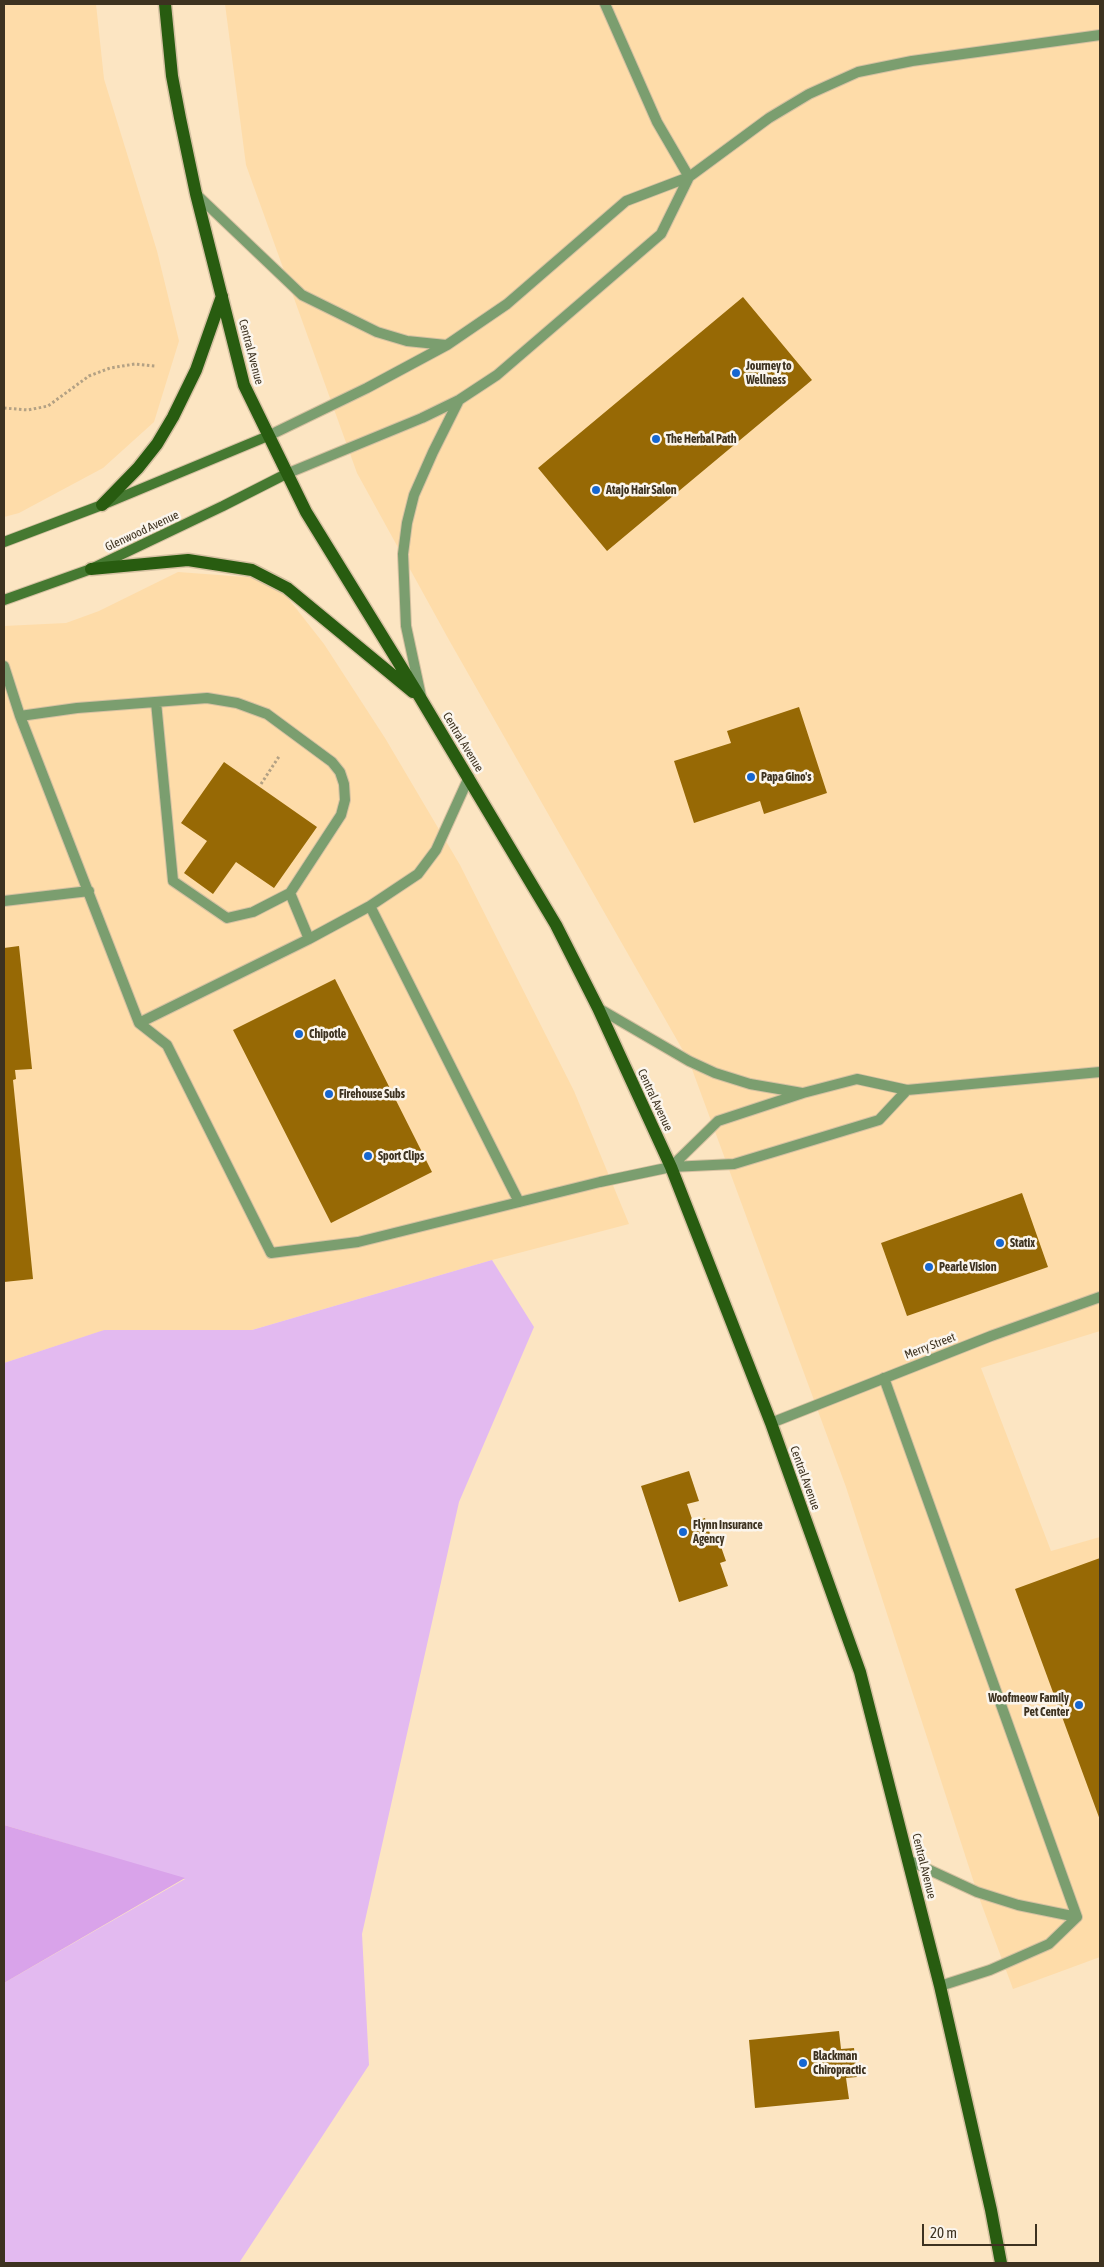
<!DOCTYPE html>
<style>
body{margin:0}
#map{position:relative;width:1104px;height:2267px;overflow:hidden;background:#fce5c2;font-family:"Asap Condensed",sans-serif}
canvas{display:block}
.frame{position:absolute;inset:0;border:5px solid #3d3220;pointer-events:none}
.scale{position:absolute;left:922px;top:2224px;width:115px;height:22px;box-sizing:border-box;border:2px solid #3d3220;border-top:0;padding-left:6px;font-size:15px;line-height:18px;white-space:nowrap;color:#3d3220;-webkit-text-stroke:4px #fbf5ec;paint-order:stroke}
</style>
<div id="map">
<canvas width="1104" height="2267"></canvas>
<div class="frame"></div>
<div class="scale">20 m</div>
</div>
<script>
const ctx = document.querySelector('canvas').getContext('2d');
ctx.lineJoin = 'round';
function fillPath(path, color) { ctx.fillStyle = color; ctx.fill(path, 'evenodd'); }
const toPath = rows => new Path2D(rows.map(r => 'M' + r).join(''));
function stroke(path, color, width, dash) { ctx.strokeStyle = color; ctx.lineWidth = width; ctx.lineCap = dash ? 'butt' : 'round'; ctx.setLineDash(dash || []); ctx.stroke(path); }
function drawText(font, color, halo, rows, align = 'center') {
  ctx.font = font + ' "Asap Condensed",sans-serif'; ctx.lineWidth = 5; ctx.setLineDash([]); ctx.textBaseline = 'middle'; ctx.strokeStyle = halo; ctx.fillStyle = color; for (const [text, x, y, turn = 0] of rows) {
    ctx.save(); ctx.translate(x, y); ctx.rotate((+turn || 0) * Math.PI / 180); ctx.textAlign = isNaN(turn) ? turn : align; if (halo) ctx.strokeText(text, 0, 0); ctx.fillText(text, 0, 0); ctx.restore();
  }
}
fillPath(toPath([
 [4,4,96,4,104,79,157,251,179,341,154,422,103,468,19,513,4,517],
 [225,4,1100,4,1100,1331,981,1368,1051,1551,1100,1537,1100,1957,1013,1989,977,1892,846,1487,689,1061,449,640,357,473,246,165],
 [178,572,273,579,324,644,385,738,460,865,574,1091,629,1224,492,1260,252,1330,105,1330,4,1363,4,626,66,623,99,611]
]), '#fedca9');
fillPath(toPath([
 [492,1260,534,1327,459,1502,362,1934,369,2065,239,2263,4,2263,4,1983,185,1879,4,1825,4,1363,104,1330,252,1330]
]), '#e3baf0');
fillPath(toPath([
 [4,1825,185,1878,4,1983]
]), '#d9a3ea');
fillPath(toPath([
 [743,297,812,380,607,551,538,468],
 [799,707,827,793,764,814,760,801,694,823,674,761,731,743,727,731],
 [224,762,317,827,274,888,236,862,213,894,184,873,207,841,181,823],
 [19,946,32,1069,15,1070,16,1079,13,1080,33,1279,4,1282,4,948],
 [335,979,432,1172,331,1223,233,1030],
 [1022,1193,1048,1267,907,1316,881,1243],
 [689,1471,699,1501,687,1504,693,1522,705,1518,713,1543,719,1541,726,1561,720,1563,728,1586,679,1602,641,1486],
 [1100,1558,1100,1820,1015,1589],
 [839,2031,841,2049,854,2048,857,2077,846,2078,849,2099,755,2108,749,2040]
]), '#976905');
const lane = toPath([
 [605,4,657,122,689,177],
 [196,194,302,295,377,332,407,341,446,345],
 [268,436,367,388,447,345,507,304,626,201,689,177,769,118,809,94,858,72,912,61,1100,35],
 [286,474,422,418,459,400,497,375,661,234,689,177],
 [4,666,20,716,139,1023,309,939,370,906,418,874,436,850,469,777],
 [421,696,406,626,403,554,407,523,414,495,433,452,459,400],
 [20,716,77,708,207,698,237,703,267,714,332,762,340,772,344,784,345,800,341,815,290,893,253,912,227,918,173,881,156,702],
 [290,893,309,939],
 [4,901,89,891],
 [370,906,519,1202],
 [598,1008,689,1061,715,1073,750,1084,802,1093],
 [139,1023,167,1045,271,1253,358,1242,600,1182,671,1167,734,1164,879,1120,907,1090],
 [671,1167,718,1121,803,1093,857,1079,907,1090,1100,1072],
 [884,1378,1077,1917],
 [908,1860,977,1892,1018,1905,1077,1917,1049,1944,990,1970,940,1986]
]);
const street = toPath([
 [771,1423,991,1336,1100,1297]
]);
const secondary = toPath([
 [4,542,102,505,268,436],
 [4,600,91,569,223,506,286,474]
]);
const primary = toPath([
 [165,4,172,76,180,118,196,194,244,385,306,512,421,699,556,925,598,1008,671,1167,771,1423,860,1672,940,1986,991,2210,1001,2263],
 [102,505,138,468,157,444,173,417,196,370,222,296],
 [91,569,188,560,252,570,287,588,413,692]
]);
stroke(lane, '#d6c1a2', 12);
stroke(street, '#d6c1a2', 12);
stroke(secondary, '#d6c1a2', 12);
stroke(primary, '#d6c1a2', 15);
stroke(toPath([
 [4,408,28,410,48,406,89,376,110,368,135,364,155,366],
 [261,784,280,755]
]), '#b3a184', 3, [2.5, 2.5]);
stroke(lane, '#7b9e6f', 10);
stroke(street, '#7b9e6f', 10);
stroke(secondary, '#457931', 10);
stroke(primary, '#285c10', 12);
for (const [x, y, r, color] of [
 [736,373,5,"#1666d0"],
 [656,439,5,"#1666d0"],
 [596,490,5,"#1666d0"],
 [751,777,5,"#1666d0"],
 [299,1034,5,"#1666d0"],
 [329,1094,5,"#1666d0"],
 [368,1156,5,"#1666d0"],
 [1000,1243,5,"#1666d0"],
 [929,1267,5,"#1666d0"],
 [683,1532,5,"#1666d0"],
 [1079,1705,5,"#1666d0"],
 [803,2063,5,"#1666d0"]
]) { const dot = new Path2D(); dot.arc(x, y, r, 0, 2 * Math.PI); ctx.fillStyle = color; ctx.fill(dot); stroke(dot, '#fbf5ec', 2); }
drawText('12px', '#3d3220', '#fbf5ec', [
 ["Central Avenue",251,352,75],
 ["Glenwood Avenue",142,531,-25],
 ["Central Avenue",463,742,59],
 ["Central Avenue",655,1100,65],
 ["Merry Street",930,1346,-21],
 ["Central Avenue",805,1478,70],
 ["Central Avenue",924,1866,76]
]);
drawText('bold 12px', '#3d3220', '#fbf5ec', [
 ["Journey to",746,366],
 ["Wellness",746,380],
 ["The Herbal Path",666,439],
 ["Atajo Hair Salon",606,490],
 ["Papa Gino's",761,777],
 ["Chipotle",309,1034],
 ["Firehouse Subs",339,1094],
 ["Sport Clips",378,1156],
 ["Statix",1010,1243],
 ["Pearle Vision",939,1267],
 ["Flynn Insurance",693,1525],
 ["Agency",693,1539],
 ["Woofmeow Family",1069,1698,"right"],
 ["Pet Center",1069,1712,"right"],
 ["Blackman",813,2056],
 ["Chiropractic",813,2070]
], 'left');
</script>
